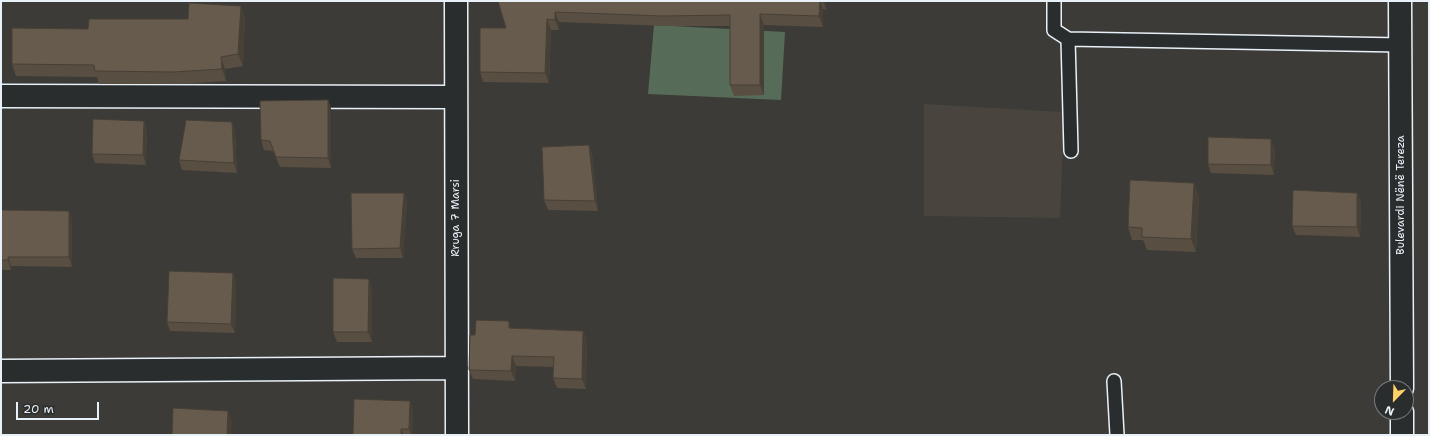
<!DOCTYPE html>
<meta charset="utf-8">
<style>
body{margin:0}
#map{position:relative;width:1430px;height:436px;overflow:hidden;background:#3c3b37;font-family:"Shantell Sans",sans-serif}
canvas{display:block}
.frame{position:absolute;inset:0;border:2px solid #e8f1f8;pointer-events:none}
.north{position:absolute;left:1374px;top:380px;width:40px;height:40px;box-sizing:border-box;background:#2a2d2e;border:1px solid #767b7f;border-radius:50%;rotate:203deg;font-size:11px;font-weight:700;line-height:16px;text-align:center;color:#e8f1f8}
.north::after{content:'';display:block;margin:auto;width:14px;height:18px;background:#ffd166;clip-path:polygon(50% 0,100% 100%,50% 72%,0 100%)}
.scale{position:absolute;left:16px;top:402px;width:83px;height:18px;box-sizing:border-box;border:2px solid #e8f1f8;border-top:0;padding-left:5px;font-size:12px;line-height:14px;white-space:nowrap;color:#e8f1f8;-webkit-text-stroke:3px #2a2d2e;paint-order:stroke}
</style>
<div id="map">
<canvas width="1430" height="436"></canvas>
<div class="frame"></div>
<div class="north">N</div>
<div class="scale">20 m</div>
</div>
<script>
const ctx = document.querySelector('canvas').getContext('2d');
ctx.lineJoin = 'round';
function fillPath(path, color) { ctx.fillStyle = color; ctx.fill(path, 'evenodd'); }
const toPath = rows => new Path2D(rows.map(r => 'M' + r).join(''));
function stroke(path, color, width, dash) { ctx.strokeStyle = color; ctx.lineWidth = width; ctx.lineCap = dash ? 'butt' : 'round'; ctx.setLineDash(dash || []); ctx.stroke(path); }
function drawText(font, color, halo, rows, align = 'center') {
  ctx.font = font + ' "Shantell Sans",sans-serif'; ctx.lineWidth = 3.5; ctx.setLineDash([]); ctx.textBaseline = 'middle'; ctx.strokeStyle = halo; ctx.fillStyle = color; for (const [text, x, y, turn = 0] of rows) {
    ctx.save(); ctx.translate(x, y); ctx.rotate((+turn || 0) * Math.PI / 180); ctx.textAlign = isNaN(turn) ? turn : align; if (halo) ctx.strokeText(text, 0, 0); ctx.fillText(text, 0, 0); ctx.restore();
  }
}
fillPath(toPath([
 [924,104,1064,112,1060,218,924,216]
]), '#49453e');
fillPath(toPath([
 [654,25,785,32,781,100,648,94]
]), '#576c58');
const service = toPath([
 [1054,1,1054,30,1068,39,1401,45],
 [1068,39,1071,151],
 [1114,381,1117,435]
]);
const minor = toPath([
 [456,1,457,435],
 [1,96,456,97],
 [1,371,457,368]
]);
const primary = toPath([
 [1400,1,1402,388],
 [1402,412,1402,435]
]);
stroke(service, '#e8f1f8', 16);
stroke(minor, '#e8f1f8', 25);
stroke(primary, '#e8f1f8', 25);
stroke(service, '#2a2d2e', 13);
stroke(minor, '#2a2d2e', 22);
stroke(primary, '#2a2d2e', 22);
fillPath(toPath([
 [498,1,826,1,826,10,823,9,823,27,764,25,764,95,734,96,730,85,730,26,665,26,559,22,559,30,551,30,549,83,483,82,480,72,506,28],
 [241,6,245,18,243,66,225,69,226,81,178,84,99,84,97,77,16,76,12,64,88,29,188,19],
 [328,100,331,109,331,168,280,167,273,151,264,150,261,140],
 [144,121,147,130,146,165,95,163,92,154],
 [232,122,235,132,237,173,182,170,179,160],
 [589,145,592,155,598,211,548,210,544,200],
 [1275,149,1274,175,1211,173,1208,164],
 [404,193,407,202,403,258,356,258,352,249],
 [1357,193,1361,202,1360,237,1296,235,1292,226],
 [1199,196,1196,252,1147,250,1143,240,1132,240,1128,227],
 [1,210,69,211,72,220,72,267,11,266,11,270,1,270],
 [236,282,235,333,170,331,167,322],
 [372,288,372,342,337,342,333,332],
 [512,328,583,331,587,340,586,389,557,388,553,378,554,367,516,366,515,381,473,379,469,370,475,335],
 [410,401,413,411,412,435,353,435]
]), '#584e42');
fillPath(toPath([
 [820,1,821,1,823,9,823,27,819,16],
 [823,1,826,1,826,10],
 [241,6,245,18,243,66,238,54],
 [555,12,559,22,559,30,555,20],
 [760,14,764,25,764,95,760,85],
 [547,19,551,30,549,83,545,73],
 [221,57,225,69,226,81,222,69],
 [328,100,331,109,331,168,328,158],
 [144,121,147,130,146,165,143,155],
 [232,122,235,132,237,173,234,163],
 [1271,139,1275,149,1274,175,1271,165],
 [589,145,592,155,598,211,595,201],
 [1194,183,1199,196,1196,252,1191,239],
 [404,193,407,202,403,258,400,248],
 [1357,193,1361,202,1360,237,1357,227],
 [69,211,72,220,72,267,69,257],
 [8,257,11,266,11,270,8,260],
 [233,273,236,282,235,333,231,324],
 [369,279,372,288,372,342,368,332],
 [509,321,513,331,509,328],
 [583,331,587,340,586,389,582,379],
 [512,356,516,366,515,381,511,371],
 [410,401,413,411,412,435,411,435,409,429],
 [228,411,232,420,231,435,227,435],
 [401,429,404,435,401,435]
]), '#474036');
const building = toPath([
 [498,1,820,1,819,16,760,14,760,85,730,85,730,15,662,16,555,12,555,20,547,19,545,73,480,72,480,28,506,28,498,1],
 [189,3,241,6,238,54,221,57,222,69,174,72,95,71,94,65,12,64,12,28,88,29,89,19,188,19,189,3],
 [328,100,328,158,276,157,270,141,261,140,260,101,328,100],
 [93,119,144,121,143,155,92,154,93,119],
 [186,120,232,122,234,163,179,160,186,120],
 [1208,137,1271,139,1271,165,1208,164,1208,137],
 [589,145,595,201,544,200,542,147,589,145],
 [1130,180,1194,183,1191,239,1142,237,1142,228,1128,227,1130,180],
 [1293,190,1357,193,1357,227,1292,226,1293,190],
 [351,193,404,193,400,248,352,249,351,193],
 [1,210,69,211,69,257,8,257,8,260,1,260,1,210],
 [169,271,233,273,231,324,167,322,169,271],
 [333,278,369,279,368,332,333,332,333,278],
 [476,320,509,321,509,328,583,331,582,379,553,378,554,357,512,356,511,371,469,370,470,335,475,335,476,320],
 [354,399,410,401,409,429,401,429,401,435,353,435,354,399],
 [173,408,228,411,227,435,172,435,173,408]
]);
fillPath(building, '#665b4d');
stroke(building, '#474036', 1);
drawText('11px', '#e8f1f8', '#2a2d2e', [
 ["Bulevardi Nënë Tereza",1401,195,-90],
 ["Rruga 7 Marsi",456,218,-90]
]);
</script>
